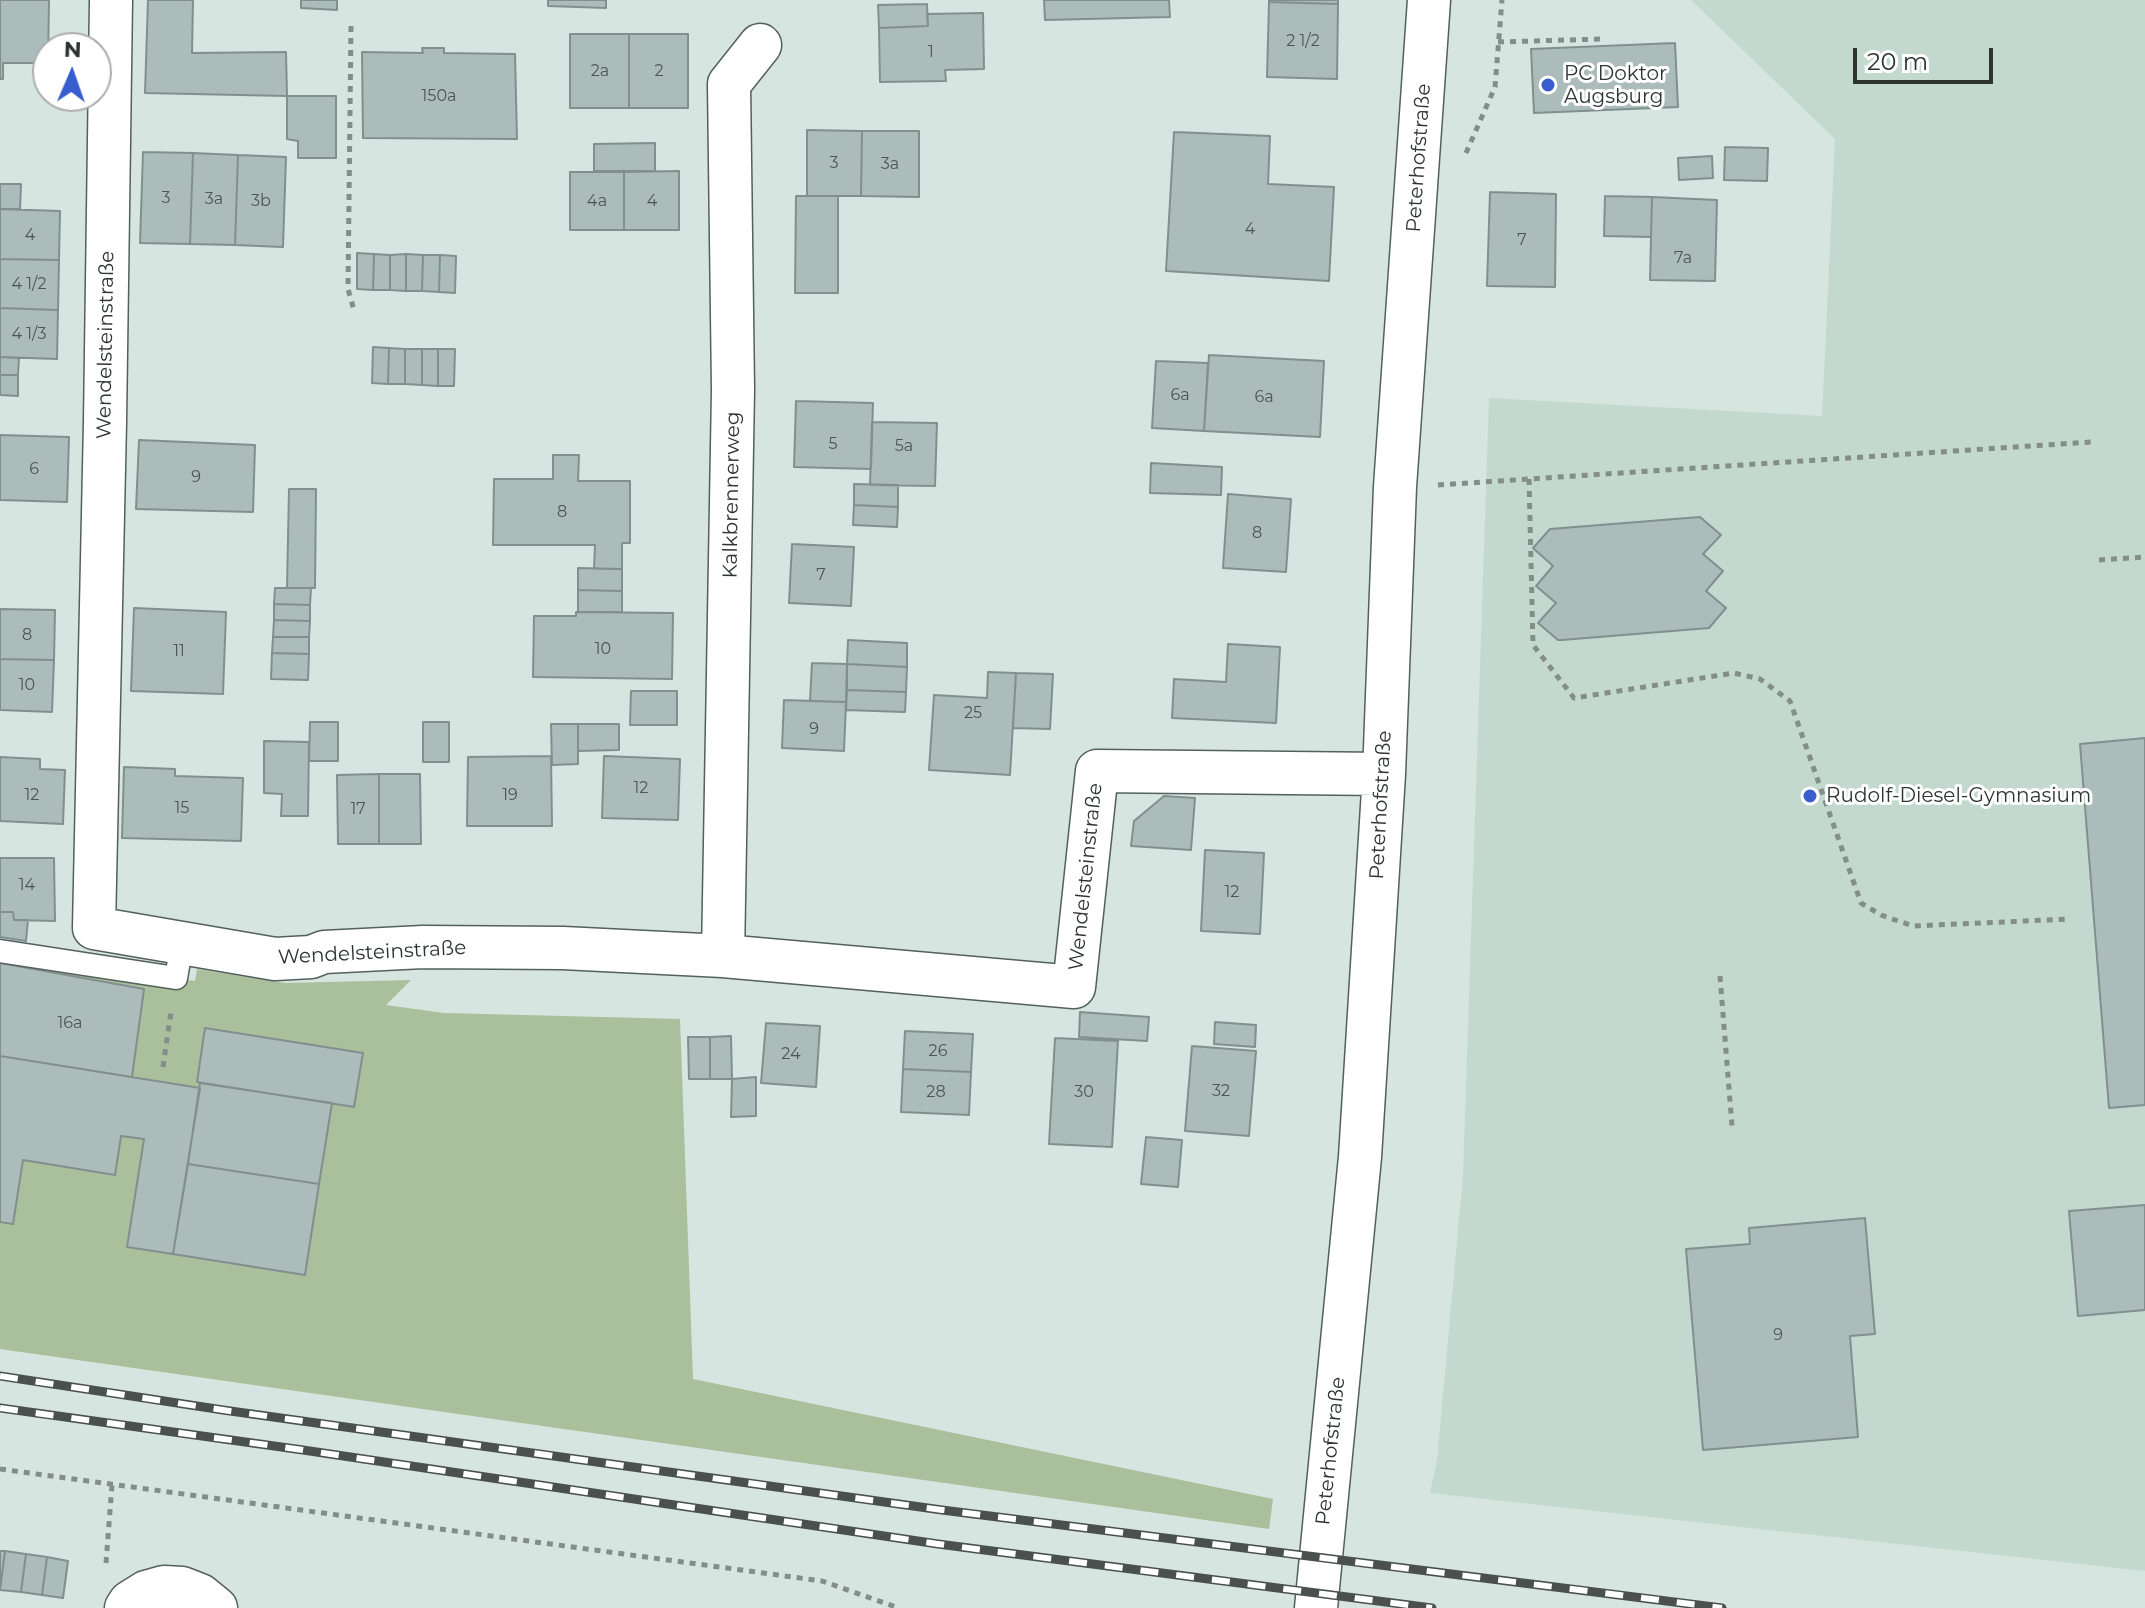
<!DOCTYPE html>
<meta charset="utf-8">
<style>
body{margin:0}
#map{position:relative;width:2145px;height:1608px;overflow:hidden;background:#d6e5df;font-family:Montserrat,sans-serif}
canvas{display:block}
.north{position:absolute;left:32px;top:32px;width:80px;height:80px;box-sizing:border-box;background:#fff;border:2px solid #abaead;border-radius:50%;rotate:2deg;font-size:22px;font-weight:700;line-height:32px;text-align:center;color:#2e3432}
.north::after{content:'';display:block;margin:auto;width:28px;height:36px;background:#385dce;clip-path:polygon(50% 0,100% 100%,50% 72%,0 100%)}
.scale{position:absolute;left:1853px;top:48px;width:140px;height:36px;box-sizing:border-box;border:4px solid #2e3432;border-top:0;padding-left:10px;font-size:24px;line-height:28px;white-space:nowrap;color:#2e3432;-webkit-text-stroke:6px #fff;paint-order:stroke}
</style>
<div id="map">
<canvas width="2145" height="1608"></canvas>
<div class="north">N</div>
<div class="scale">20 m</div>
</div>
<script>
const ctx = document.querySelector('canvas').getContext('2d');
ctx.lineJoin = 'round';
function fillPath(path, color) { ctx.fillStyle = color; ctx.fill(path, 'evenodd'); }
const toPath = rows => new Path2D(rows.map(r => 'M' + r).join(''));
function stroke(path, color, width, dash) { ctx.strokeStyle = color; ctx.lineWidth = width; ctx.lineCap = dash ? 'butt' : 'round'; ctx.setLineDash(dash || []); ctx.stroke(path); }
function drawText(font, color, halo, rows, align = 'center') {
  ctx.font = font + ' Montserrat,sans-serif'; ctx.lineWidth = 6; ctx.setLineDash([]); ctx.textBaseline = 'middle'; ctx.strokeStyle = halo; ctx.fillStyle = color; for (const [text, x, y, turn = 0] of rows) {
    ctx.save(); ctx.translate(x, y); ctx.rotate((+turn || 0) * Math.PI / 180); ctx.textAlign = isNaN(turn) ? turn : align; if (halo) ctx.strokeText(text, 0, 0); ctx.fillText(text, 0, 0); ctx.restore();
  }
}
fillPath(toPath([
 [1691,0,2145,0,2145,1571,1430,1493,1437,1460,1463,1175,1489,398,1822,416,1835,139]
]), '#c3d9d0');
fillPath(toPath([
 [0,955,195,981,197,969,285,983,411,980,386,1005,444,1013,680,1019,693,1379,1273,1499,1269,1529,0,1349]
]), '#aabf9b');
const building = toPath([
 [0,0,49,0,48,63,3,63,3,79,0,79,0,0],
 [148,0,193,0,192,53,286,52,287,96,145,93,148,0],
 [301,0,337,0,337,10,301,8,301,0],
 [548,0,606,0,606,8,548,6,548,0],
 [1044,0,1169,0,1170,17,1045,20,1044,0],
 [1269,0,1338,0,1338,4,1269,2,1269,0],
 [1269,2,1338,4,1337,79,1267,77,1269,2],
 [927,4,928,26,879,28,878,5,927,4],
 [983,13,984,69,945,70,946,81,880,82,879,28,928,26,927,14,983,13],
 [570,34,629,34,629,108,570,108,570,34],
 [629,34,688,34,688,108,629,108,629,34],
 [1675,43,1678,107,1534,113,1531,49,1675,43],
 [422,48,444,48,444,53,515,54,517,139,363,138,362,52,423,53,422,48],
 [287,96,336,96,336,158,298,158,298,141,287,139,287,96],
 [807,130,862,131,861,196,807,196,807,130],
 [862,131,919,131,919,197,861,196,862,131],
 [1174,132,1270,136,1268,184,1334,187,1329,281,1166,271,1174,132],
 [655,143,655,171,594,171,594,144,655,143],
 [1725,147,1768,148,1767,181,1724,180,1725,147],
 [143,152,193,153,190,244,140,243,143,152],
 [193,153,238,155,235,245,190,244,193,153],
 [238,155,286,157,283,247,235,245,238,155],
 [1712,156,1713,178,1679,180,1678,158,1712,156],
 [679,171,679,230,624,230,624,172,679,171],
 [570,172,624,172,624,230,570,230,570,172],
 [0,184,21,184,20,209,0,209,0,184],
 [1490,192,1556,194,1555,287,1487,286,1490,192],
 [796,196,838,196,838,293,795,293,796,196],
 [1605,196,1652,197,1651,237,1604,236,1605,196],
 [1652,197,1717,200,1715,281,1650,280,1652,197],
 [0,209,60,211,59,260,0,259,0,209],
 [357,253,374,254,373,290,357,289,357,253],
 [374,254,390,255,390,290,373,290,374,254],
 [406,254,406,291,390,290,390,255,406,254],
 [406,254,423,255,422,291,406,291,406,254],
 [423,255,440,255,439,292,422,291,423,255],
 [440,255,456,256,455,293,439,292,440,255],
 [0,259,59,260,58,310,0,308,0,259],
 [0,308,58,310,57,359,0,357,0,308],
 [373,347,389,348,388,384,372,383,373,347],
 [389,348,405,349,405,384,388,384,389,348],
 [405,349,422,349,422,385,405,384,405,349],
 [422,349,438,349,438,386,422,385,422,349],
 [438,349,455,349,454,386,438,386,438,349],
 [1209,355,1324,361,1320,437,1204,431,1209,355],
 [0,357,19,358,18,375,0,375,0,357],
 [1156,361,1208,363,1204,431,1152,428,1156,361],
 [0,375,18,375,18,396,0,395,0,375],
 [796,401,873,403,871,469,794,467,796,401],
 [872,422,937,423,935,486,870,485,872,422],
 [0,435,69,437,67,502,0,500,0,435],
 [139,440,255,445,253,512,136,509,139,440],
 [553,455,579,455,578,481,630,481,630,543,622,543,622,569,594,569,595,545,493,545,494,479,553,479,553,455],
 [1151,463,1222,467,1221,495,1150,493,1151,463],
 [854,484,898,485,898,507,854,505,854,484],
 [289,489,316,489,315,588,287,588,289,489],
 [1228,494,1291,499,1286,572,1223,568,1228,494],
 [854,505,898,507,897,527,853,525,854,505],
 [1700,517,1721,535,1703,554,1723,571,1706,591,1726,608,1709,628,1562,640,1558,640,1538,623,1556,603,1536,586,1553,566,1533,548,1550,529,1700,517],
 [792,544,854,547,851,606,789,603,792,544],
 [578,568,622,569,622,591,578,590,578,568],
 [275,588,311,588,310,605,274,604,275,588],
 [578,590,622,591,622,612,578,612,578,590],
 [274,604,310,605,310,621,274,620,274,604],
 [134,608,226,612,223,694,131,691,134,608],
 [0,609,55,610,54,660,0,659,0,609],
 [576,612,673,613,672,679,533,677,534,616,576,616,576,612],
 [274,620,310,621,309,637,273,637,274,620],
 [273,637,309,637,309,654,272,653,273,637],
 [848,640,907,643,907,667,847,664,848,640],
 [1228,644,1280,647,1276,723,1172,718,1174,679,1226,682,1228,644],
 [272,653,309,654,308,680,271,679,272,653],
 [0,659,54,660,52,712,0,710,0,659],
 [812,663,847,664,846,702,810,701,812,663],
 [847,664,907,667,906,692,847,690,847,664],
 [988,672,1016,673,1010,775,929,770,934,695,987,698,988,672],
 [1016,673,1053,674,1050,729,1013,728,1016,673],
 [847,690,906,692,905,712,846,710,847,690],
 [631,691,677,691,677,725,630,725,631,691],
 [784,700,846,702,844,751,782,748,784,700],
 [310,722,338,722,338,761,309,761,310,722],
 [423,722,449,722,449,762,423,762,423,722],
 [551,724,578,724,578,764,552,765,551,724],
 [578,724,619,724,619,750,578,751,578,724],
 [2145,738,2145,1105,2109,1108,2080,744,2145,738],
 [264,741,309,742,308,816,281,816,282,794,264,793,264,741],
 [551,756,552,826,467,826,468,757,551,756],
 [604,756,680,759,678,820,602,818,604,756],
 [0,757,40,759,40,769,65,770,63,824,0,821,0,757],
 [124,767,175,769,175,776,243,778,241,841,122,838,124,767],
 [379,774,420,774,421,844,379,844,379,774],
 [379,774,379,844,338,844,337,775,379,774],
 [1164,796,1195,798,1191,850,1131,846,1134,821,1164,796],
 [1205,850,1264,853,1260,934,1201,931,1205,850],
 [0,858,54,858,55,921,14,920,13,912,0,912,0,858],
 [0,912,13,912,14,920,28,920,26,941,0,937,0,912],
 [0,963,144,989,132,1077,0,1056,0,963],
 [1080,1012,1149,1017,1147,1041,1079,1037,1080,1012],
 [1215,1022,1256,1025,1255,1047,1214,1044,1215,1022],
 [766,1023,820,1026,816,1087,761,1083,766,1023],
 [205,1028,363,1053,354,1107,197,1082,205,1028],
 [905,1031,973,1034,971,1072,903,1069,905,1031],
 [731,1036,732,1079,710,1079,710,1037,731,1036],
 [688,1037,710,1037,710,1079,689,1079,688,1037],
 [1055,1038,1118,1041,1112,1147,1049,1144,1055,1038],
 [1192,1046,1256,1051,1249,1136,1185,1131,1192,1046],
 [0,1056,200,1088,173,1254,127,1247,144,1139,121,1136,115,1175,23,1160,13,1224,0,1222,0,1056],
 [903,1069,971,1072,969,1115,901,1112,903,1069],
 [756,1077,756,1116,731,1117,732,1079,756,1077],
 [200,1083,332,1103,319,1184,188,1164,200,1083],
 [1146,1137,1182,1140,1178,1187,1141,1184,1146,1137],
 [188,1164,319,1184,305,1275,173,1254,188,1164],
 [2145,1205,2145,1310,2078,1316,2069,1211,2145,1205],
 [1865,1218,1875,1334,1850,1336,1858,1437,1703,1450,1686,1249,1750,1244,1749,1228,1865,1218],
 [0,1551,5,1551,0,1590,0,1551],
 [5,1551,26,1554,21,1592,0,1590,5,1551],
 [26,1554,47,1557,42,1595,21,1592,26,1554],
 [47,1557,68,1561,63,1598,42,1595,47,1557]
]);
fillPath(building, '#acbcbb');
stroke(building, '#81908e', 2);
const lane = toPath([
 [0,951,176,978,182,944]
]);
const street = toPath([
 [111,0,105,422,94,928,275,959,311,957,324,952,423,947,563,948,723,956,1074,987,1097,771,1384,774],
 [723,956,733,390,729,84,760,45],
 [126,1608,130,1602,146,1592,164,1587,182,1588,200,1595,216,1608],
 [1316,1608,1360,1157,1384,774,1395,487,1429,0]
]);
stroke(lane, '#53605b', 25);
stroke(street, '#53605b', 45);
stroke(toPath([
 [351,26,348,289,354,310],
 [1498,42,1601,39],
 [1466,153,1495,87,1502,0],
 [1529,479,1533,645,1574,698,1734,673,1760,679,1790,701,1861,903,1881,915,1913,926,2070,919],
 [1438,485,2091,442],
 [2099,560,2145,557],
 [1720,976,1732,1126],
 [163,1067,171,1012],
 [0,1469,822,1581,899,1608],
 [106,1563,112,1485]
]), '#838d89', 5, [6, 6]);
stroke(lane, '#fff', 22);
stroke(street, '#fff', 42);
const rail = toPath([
 [0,1376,223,1410,942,1510,1722,1608],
 [0,1408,303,1450,938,1544,1432,1608]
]);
stroke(rail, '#49504e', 9);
stroke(rail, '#fff', 6, [18]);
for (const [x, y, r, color] of [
 [1548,85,8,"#385dce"],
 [1810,796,8,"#385dce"]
]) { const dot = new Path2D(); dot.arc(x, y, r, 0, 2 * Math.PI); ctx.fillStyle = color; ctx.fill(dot); stroke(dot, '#fff', 3); }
drawText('16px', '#4e5654', null, [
 ["2 1/2",1303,41],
 ["1",931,52],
 ["2a",600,71],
 ["2",659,71],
 ["150a",439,96],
 ["3",834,163],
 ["3a",890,164],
 ["3",166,198],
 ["3a",214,199],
 ["3b",261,201],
 ["4a",597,201],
 ["4",652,201],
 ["4",1250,229],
 ["4",30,235],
 ["7",1522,240],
 ["7a",1683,258],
 ["4 1/2",29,284],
 ["4 1/3",29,334],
 ["6a",1180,395],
 ["6a",1264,397],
 ["5",833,444],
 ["5a",904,446],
 ["6",34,469],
 ["9",196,477],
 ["8",562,512],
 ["8",1257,533],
 ["7",821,575],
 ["8",27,635],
 ["10",603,649],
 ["11",179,651],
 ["10",27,685],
 ["25",973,713],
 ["9",814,729],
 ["12",641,788],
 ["12",32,795],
 ["19",510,795],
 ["15",182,808],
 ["17",358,809],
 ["14",27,885],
 ["12",1232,892],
 ["16a",70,1023],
 ["26",938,1051],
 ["24",791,1054],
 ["32",1221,1091],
 ["28",936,1092],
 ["30",1084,1092],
 ["9",1778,1335]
]);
drawText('20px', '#2e3432', '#fff', [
 ["PC Doktor",1564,74],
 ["Augsburg",1564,97],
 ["Rudolf-Diesel-Gymnasium",1826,796]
], 'left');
drawText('20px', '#2e3432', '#fff', [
 ["Peterhofstraße",1419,158,-86],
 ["Wendelsteinstraße",106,345,-89],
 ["Kalkbrennerweg",732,495,-89],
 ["Peterhofstraße",1381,805,-87],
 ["Wendelsteinstraße",1086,877,-84],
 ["Wendelsteinstraße",372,953,-3],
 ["Peterhofstraße",1331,1451,-84]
]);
</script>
